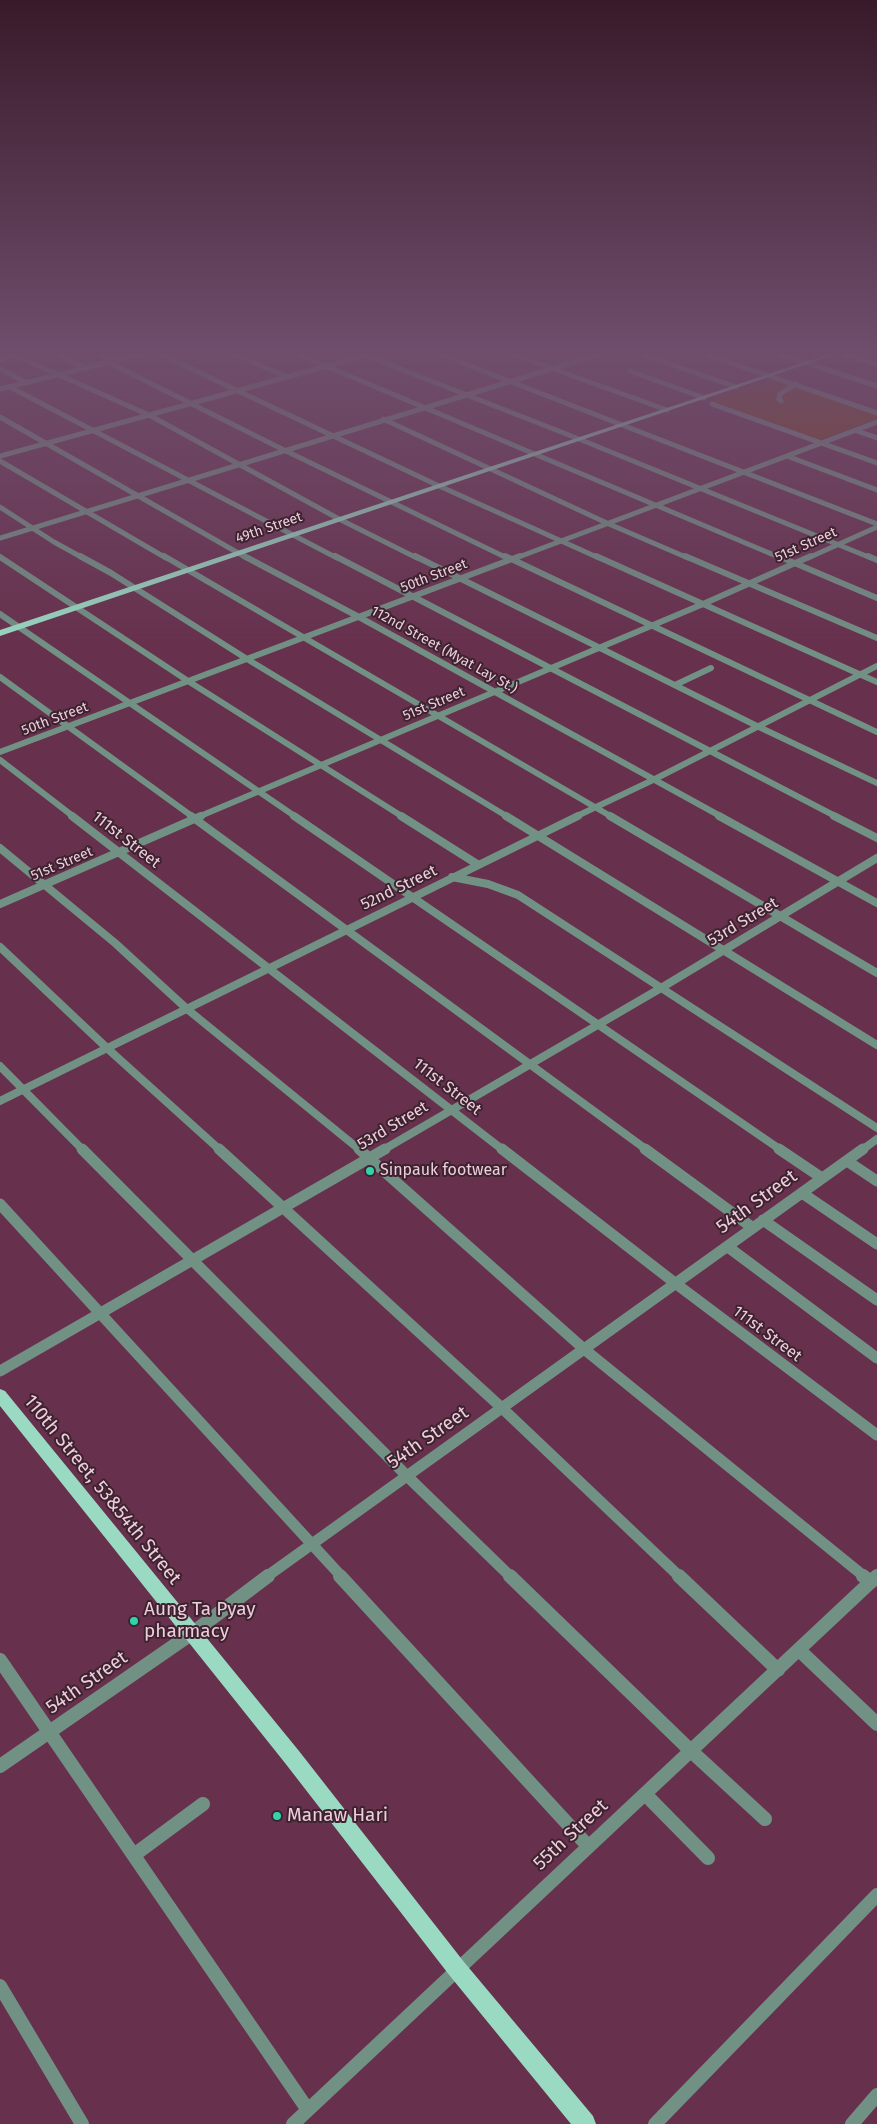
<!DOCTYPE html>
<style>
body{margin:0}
canvas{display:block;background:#67304c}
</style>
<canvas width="877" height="2124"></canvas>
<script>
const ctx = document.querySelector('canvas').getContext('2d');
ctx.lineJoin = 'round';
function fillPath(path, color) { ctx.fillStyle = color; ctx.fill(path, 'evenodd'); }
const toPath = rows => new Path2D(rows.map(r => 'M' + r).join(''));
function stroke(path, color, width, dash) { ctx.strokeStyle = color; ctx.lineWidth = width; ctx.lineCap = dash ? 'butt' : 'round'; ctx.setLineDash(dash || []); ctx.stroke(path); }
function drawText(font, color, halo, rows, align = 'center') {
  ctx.font = font + ' "Fira Sans",sans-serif'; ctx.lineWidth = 4; ctx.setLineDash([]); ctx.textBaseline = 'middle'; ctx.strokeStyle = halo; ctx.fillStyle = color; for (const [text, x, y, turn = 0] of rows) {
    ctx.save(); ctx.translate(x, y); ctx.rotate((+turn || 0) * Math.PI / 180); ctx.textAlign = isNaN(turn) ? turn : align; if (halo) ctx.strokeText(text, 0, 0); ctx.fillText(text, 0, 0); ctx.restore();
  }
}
fillPath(toPath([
 [775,379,877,414,877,419,819,440,710,400]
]), '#7c3d13');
stroke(toPath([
 [14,355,149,415,339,519,417,558],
 [59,355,86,368],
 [103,355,115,360],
 [162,355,437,485,599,558],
 [234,355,289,377],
 [300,355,781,558],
 [365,355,579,439,871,558],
 [442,355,877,524],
 [515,355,667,410],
 [645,355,736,387],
 [708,355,877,413],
 [782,355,877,386],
 [846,355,877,364],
 [0,360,19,355],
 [108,362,284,450,507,558],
 [0,369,27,383],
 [630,371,704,398],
 [10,387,337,558],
 [0,389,138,355],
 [781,401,779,399,780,394,796,384],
 [712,404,877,463],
 [0,417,247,558],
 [383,419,609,524,688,558],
 [857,431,877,438],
 [0,456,367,355],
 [787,456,877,490],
 [0,461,166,558],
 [0,507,54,542,83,558],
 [0,538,597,355],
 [516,558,877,422],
 [808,558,877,527]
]), '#729185', 5);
stroke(toPath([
 [80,556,111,573,247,659,508,817],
 [164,556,612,817],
 [244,556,359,617,722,817],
 [335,556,837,817],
 [415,556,759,727,877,783],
 [505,556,877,732],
 [596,556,877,682],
 [685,556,877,638],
 [778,556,877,598],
 [868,556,877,560],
 [0,557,188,681,403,817],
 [0,614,296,817],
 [0,677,193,817],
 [675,685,711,668],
 [0,752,520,556],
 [0,760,74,817],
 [198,817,703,604,811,556],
 [575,817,653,780,877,666]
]), '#729185', 6);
stroke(toPath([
 [72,816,503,1150],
 [191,816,647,1150],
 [294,816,781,1150],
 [401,816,477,864],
 [506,816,877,1045],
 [610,816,877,973],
 [719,816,877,903],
 [834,816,877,838],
 [0,848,115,943,187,1009,360,1150],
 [452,877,488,884,518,895,877,1128],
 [0,904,201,816],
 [0,947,108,1049,220,1150],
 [0,1066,83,1150],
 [0,1101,578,816],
 [383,1150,661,988,877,858],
 [862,1150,877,1139]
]), '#729185', 8);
stroke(toPath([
 [82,1149,407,1476,511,1577],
 [219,1149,503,1409,680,1577],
 [359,1149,584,1349,865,1577],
 [502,1149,675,1283,877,1435],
 [645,1149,753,1228],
 [779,1149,822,1178],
 [847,1161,877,1181],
 [802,1193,877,1244],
 [0,1204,342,1577],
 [763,1220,877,1300],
 [728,1247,877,1358],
 [0,1371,385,1149],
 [266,1577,863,1149]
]), '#729185', 11);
stroke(toPath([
 [340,1576,588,1846],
 [510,1576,690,1750,765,1819],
 [679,1576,778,1670],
 [863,1576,871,1582],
 [799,1650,877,1724],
 [0,1660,308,2110],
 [0,1766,191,1634,268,1576],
 [645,1794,708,1858],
 [134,1855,203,1804],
 [0,1986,82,2124],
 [293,2124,877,1576],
 [655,2124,877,1895],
 [852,2124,877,2095]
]), '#729185', 14);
fillPath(toPath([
 [826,355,834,355,0,636,0,630,826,355],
 [0,1389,5,1391,299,1751,464,1962,593,2116,596,2124,571,2124,450,1976,285,1763,0,1406,0,1389]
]), '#9adac3');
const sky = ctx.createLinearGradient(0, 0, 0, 652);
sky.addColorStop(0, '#391a2a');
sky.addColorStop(0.54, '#6e4e6c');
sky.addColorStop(1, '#6e4e6c00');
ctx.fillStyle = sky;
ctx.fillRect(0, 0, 877, 652);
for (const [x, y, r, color] of [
 [370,1171,5,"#31d4a9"],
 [134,1621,5,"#31d4a9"],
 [277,1816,5,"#31d4a9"]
]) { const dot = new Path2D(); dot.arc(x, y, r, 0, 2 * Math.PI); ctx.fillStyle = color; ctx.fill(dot); stroke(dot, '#3c232f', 2); }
drawText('14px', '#efcddc', '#3c232f', [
 ["49th Street",269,528,-19],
 ["51st Street",806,545,-24],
 ["50th Street",434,576,-21],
 ["112nd Street (Myat Lay St.)",444,650,29],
 ["51st Street",434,704,-23],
 ["50th Street",55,719,-21],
 ["51st Street",62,864,-23]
]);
drawText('16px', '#efcddc', '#3c232f', [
 ["111st Street",126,840,38],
 ["52nd Street",399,888,-26],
 ["53rd Street",743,922,-31],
 ["111st Street",447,1087,38],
 ["53rd Street",393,1126,-31],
 ["111st Street",767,1334,37]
]);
drawText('16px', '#efcddc', '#3c232f', [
 ["Sinpauk footwear",380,1171]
], 'left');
drawText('19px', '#efcddc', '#3c232f', [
 ["54th Street",757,1202,-36],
 ["54th Street",428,1438,-35],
 ["110th Street, 53&54th Street",102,1490,51],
 ["54th Street",87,1683,-35],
 ["55th Street",571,1835,-43]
]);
drawText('19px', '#efcddc', '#3c232f', [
 ["Aung Ta Pyay",144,1610],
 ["pharmacy",144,1632],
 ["Manaw Hari",287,1816]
], 'left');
</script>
